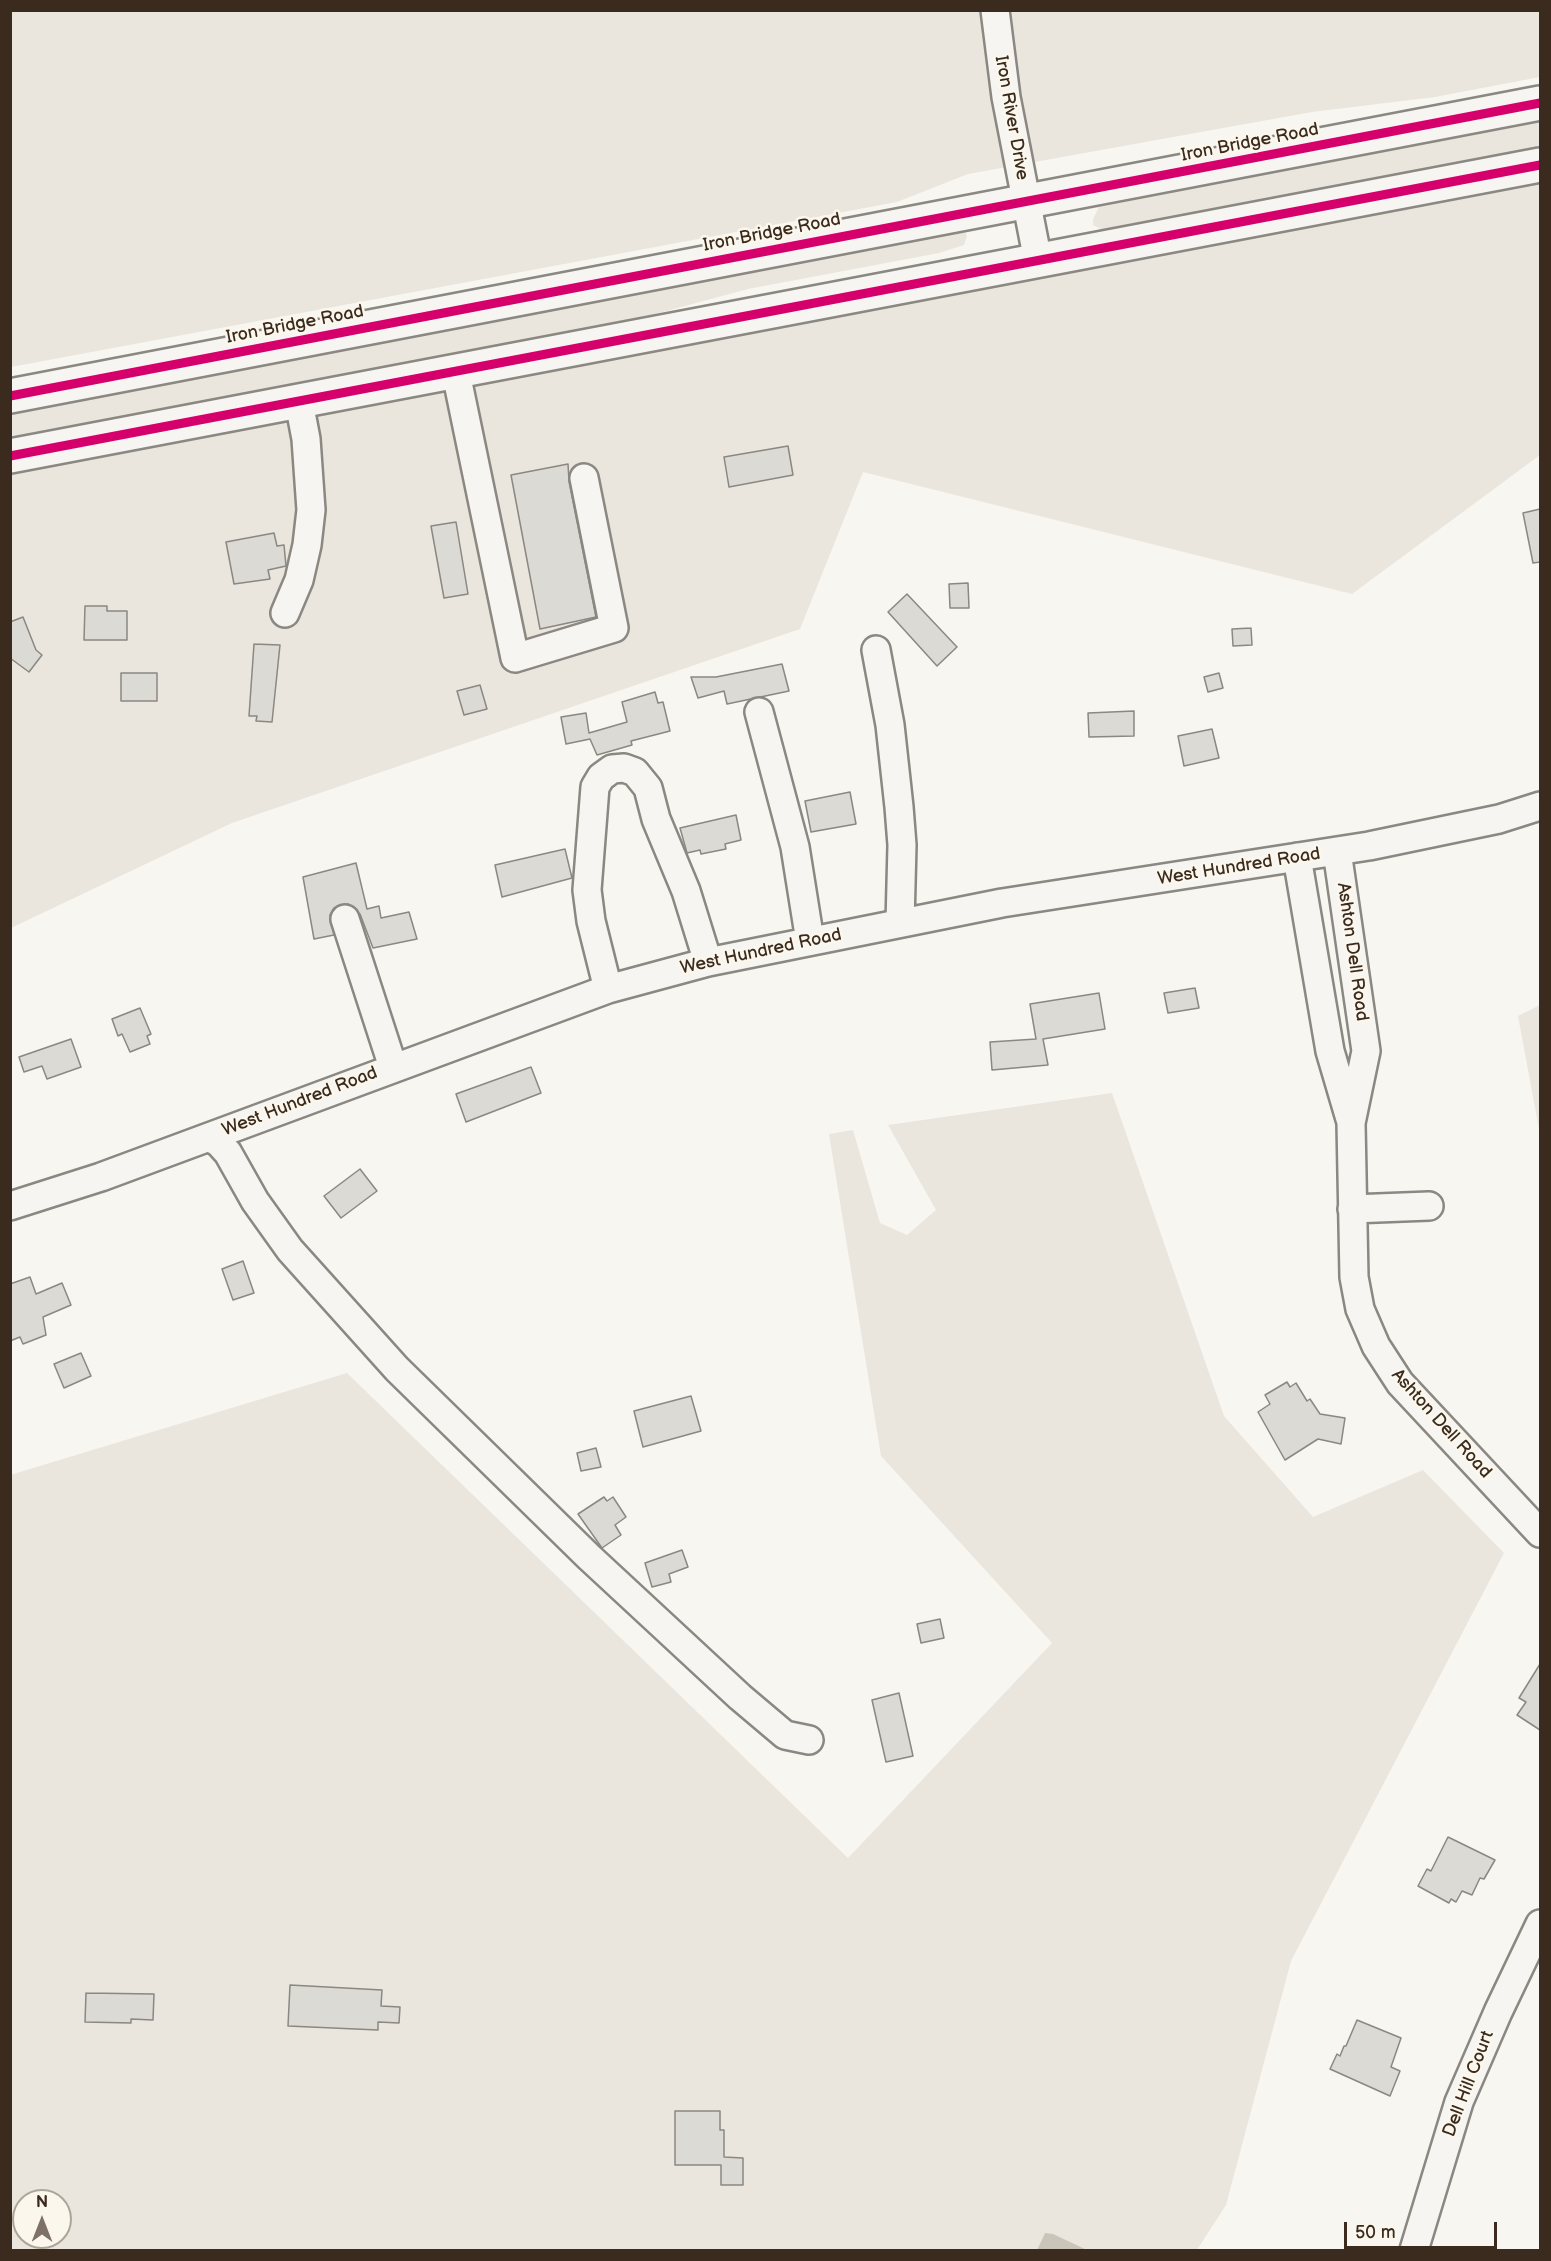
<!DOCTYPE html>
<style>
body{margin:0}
#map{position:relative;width:1551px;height:2261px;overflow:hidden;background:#f8f6f0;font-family:"Balsamiq Sans",sans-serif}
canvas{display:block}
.frame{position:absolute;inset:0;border:12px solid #3b2a1e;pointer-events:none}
.north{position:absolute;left:12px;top:2189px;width:60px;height:60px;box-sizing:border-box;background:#fbf7ec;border:2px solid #aea59a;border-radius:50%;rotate:0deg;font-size:16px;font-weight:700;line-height:24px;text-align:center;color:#3b2a1e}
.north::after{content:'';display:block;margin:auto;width:21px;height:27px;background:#7d7168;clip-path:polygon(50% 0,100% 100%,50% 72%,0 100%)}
.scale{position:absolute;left:1344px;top:2222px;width:153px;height:27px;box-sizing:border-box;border:3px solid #3b2a1e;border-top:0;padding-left:8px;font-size:18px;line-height:21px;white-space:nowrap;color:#3b2a1e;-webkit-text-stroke:4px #fbf7ec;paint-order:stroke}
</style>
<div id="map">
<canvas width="1551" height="2261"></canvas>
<div class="frame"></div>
<div class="north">N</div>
<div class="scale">50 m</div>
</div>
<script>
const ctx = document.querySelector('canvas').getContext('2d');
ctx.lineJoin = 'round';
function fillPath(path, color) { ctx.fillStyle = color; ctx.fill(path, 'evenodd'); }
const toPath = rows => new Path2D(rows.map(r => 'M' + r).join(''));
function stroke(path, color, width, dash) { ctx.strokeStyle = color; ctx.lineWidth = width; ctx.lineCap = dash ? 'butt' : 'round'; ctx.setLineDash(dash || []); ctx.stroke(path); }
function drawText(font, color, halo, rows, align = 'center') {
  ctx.font = font + ' "Balsamiq Sans",sans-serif'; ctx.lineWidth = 5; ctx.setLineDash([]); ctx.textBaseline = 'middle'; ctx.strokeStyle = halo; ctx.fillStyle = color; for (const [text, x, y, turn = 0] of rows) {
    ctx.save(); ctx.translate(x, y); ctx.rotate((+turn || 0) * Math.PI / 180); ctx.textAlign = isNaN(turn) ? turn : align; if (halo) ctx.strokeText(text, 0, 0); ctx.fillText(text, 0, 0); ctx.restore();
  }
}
fillPath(toPath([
 [11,11,1540,11,1540,77,1435,97,1312,112,968,174,897,202,11,367],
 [1540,112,1540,149,1109,233,1093,225,1093,219,1099,207,1339,159,1463,127],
 [1540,168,1540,455,1352,594,863,472,800,629,232,823,11,928,10,460],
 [950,226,965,231,967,236,964,245,939,253,748,289,607,327,11,441,11,403],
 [1540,1005,1540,1135,1518,1016],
 [1112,1093,1224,1416,1313,1517,1423,1470,1504,1553,1291,1961,1226,2205,1197,2250,1087,2250,1045,2233,1037,2250,11,2250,10,1475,347,1373,848,1858,1052,1643,881,1456,829,1134,853,1130,880,1223,907,1235,936,1210,888,1125],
 [24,2201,60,2201,60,2237,24,2237]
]), '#eae6dd');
fillPath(toPath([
 [1045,2233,1053,2234,1087,2250,1037,2250]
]), '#cac4b9');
const building = toPath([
 [788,446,793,475,729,487,724,457,788,446],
 [568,464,569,481,596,617,540,629,511,475,568,464],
 [1540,509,1540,562,1533,563,1523,513,1540,509],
 [456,522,468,594,444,598,431,526,456,522],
 [274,533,277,546,284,545,286,566,268,570,270,579,234,584,226,542,274,533],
 [968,583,969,608,950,608,949,584,968,583],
 [907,594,957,647,937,666,888,612,907,594],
 [85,606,107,606,107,611,127,611,127,640,84,640,85,606],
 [23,617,36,650,42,655,29,672,10,658,10,622,23,617],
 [1251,628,1252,645,1233,646,1232,629,1251,628],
 [254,644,280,645,272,722,256,721,257,716,249,716,254,644],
 [782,664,789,691,727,704,724,691,698,698,691,677,716,677,782,664],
 [121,673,157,673,157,701,121,701,121,673],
 [1219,673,1223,688,1208,692,1204,677,1219,673],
 [480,685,487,709,464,715,457,691,480,685],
 [655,692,658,703,663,702,670,731,631,741,632,745,597,755,590,739,566,744,561,717,586,713,589,733,627,722,622,702,655,692],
 [1134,711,1134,736,1089,737,1088,713,1134,711],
 [1212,729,1219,758,1184,766,1178,736,1212,729],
 [850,792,856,824,811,832,805,801,850,792],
 [736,815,741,840,725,844,726,849,701,854,700,850,687,853,680,828,736,815],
 [565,849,572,878,502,897,495,865,565,849],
 [356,863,367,909,379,906,381,918,409,912,417,939,373,948,360,914,348,904,334,908,330,915,334,935,314,939,303,877,356,863],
 [1195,988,1199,1008,1168,1013,1164,993,1195,988],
 [1099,993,1105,1029,1043,1039,1048,1065,992,1070,990,1042,1036,1039,1030,1004,1099,993],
 [140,1008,151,1034,147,1036,150,1044,130,1052,122,1034,118,1036,112,1019,140,1008],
 [71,1039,81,1067,47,1079,42,1066,24,1072,19,1057,71,1039],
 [531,1067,541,1093,466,1122,456,1094,531,1067],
 [360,1169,377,1191,341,1218,324,1196,360,1169],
 [243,1261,254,1293,233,1300,222,1269,243,1261],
 [30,1277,36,1294,62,1283,71,1305,43,1317,46,1335,23,1344,20,1337,10,1341,10,1284,30,1277],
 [81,1353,91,1376,64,1388,54,1364,81,1353],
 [1287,1382,1290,1387,1296,1383,1307,1401,1310,1399,1320,1414,1345,1418,1341,1444,1318,1439,1285,1460,1258,1412,1270,1404,1265,1395,1287,1382],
 [691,1396,701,1431,643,1447,634,1411,691,1396],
 [596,1448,601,1467,581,1471,577,1453,596,1448],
 [604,1497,607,1501,613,1497,626,1517,615,1525,621,1535,602,1548,578,1514,604,1497],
 [682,1550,688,1567,669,1574,671,1582,652,1587,645,1563,682,1550],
 [940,1619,944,1638,921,1643,917,1624,940,1619],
 [1540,1664,1540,1730,1517,1715,1526,1702,1519,1698,1540,1664],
 [899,1693,913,1756,886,1762,872,1700,899,1693],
 [1448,1837,1495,1860,1484,1879,1480,1878,1472,1895,1462,1891,1456,1902,1451,1899,1449,1903,1418,1886,1427,1869,1431,1871,1448,1837],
 [290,1985,382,1990,381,2006,400,2007,399,2023,378,2022,378,2030,288,2026,290,1985],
 [86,1993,154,1994,153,2020,131,2019,131,2023,85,2022,86,1993],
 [1357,2020,1401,2038,1391,2067,1400,2071,1390,2096,1330,2069,1337,2054,1340,2056,1344,2046,1346,2046,1357,2020],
 [675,2111,720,2111,720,2130,724,2130,724,2157,743,2158,743,2185,721,2185,721,2165,675,2165,675,2111]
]);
fillPath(building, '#dcdad5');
stroke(building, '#8b8781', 1.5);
const minor = toPath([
 [995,10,1006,97,1038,261],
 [456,373,515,658,614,628,584,478],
 [285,613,299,580,307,545,311,510,306,439,299,402],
 [876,650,890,725,899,807,902,845,900,923],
 [759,712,795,847,810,941],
 [1337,851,1366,1051,1351,1123,1354,1277,1360,1309,1376,1346,1400,1383,1540,1533],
 [1297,857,1330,1051,1350,1119],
 [345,919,393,1067],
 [608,989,591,921,587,890,595,787,601,777,612,769,624,768,635,772,648,788,656,819,686,891,708,962],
 [209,1137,219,1143,228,1153,255,1201,290,1250,397,1369,589,1557,740,1697,785,1735,809,1740],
 [10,1206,101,1177,608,989,708,962,1002,903,1369,846,1499,819,1540,806],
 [1352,1209,1429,1206],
 [1414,2250,1459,2102,1498,2012,1540,1924]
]);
const major = toPath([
 [10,396,1540,103],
 [10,456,1540,165]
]);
stroke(minor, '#8b8781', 32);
stroke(major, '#8b8781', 38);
stroke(minor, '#f6f5f1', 27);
stroke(major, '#f6f5f1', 33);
stroke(toPath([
 [10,396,1540,103],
 [10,456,1540,165]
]), '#d6006c', 9);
drawText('18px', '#3b2a1e', '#fbf7ec', [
 ["Iron River Drive",1011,118,80],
 ["Iron Bridge Road",1250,143,-11],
 ["Iron Bridge Road",772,233,-11],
 ["Iron Bridge Road",295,325,-11],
 ["West Hundred Road",1239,867,-9],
 ["West Hundred Road",761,952,-12],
 ["Ashton Dell Road",1352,952,82],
 ["West Hundred Road",300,1102,-21],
 ["Ashton Dell Road",1441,1424,48],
 ["Dell Hill Court",1469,2084,-69]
]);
</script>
